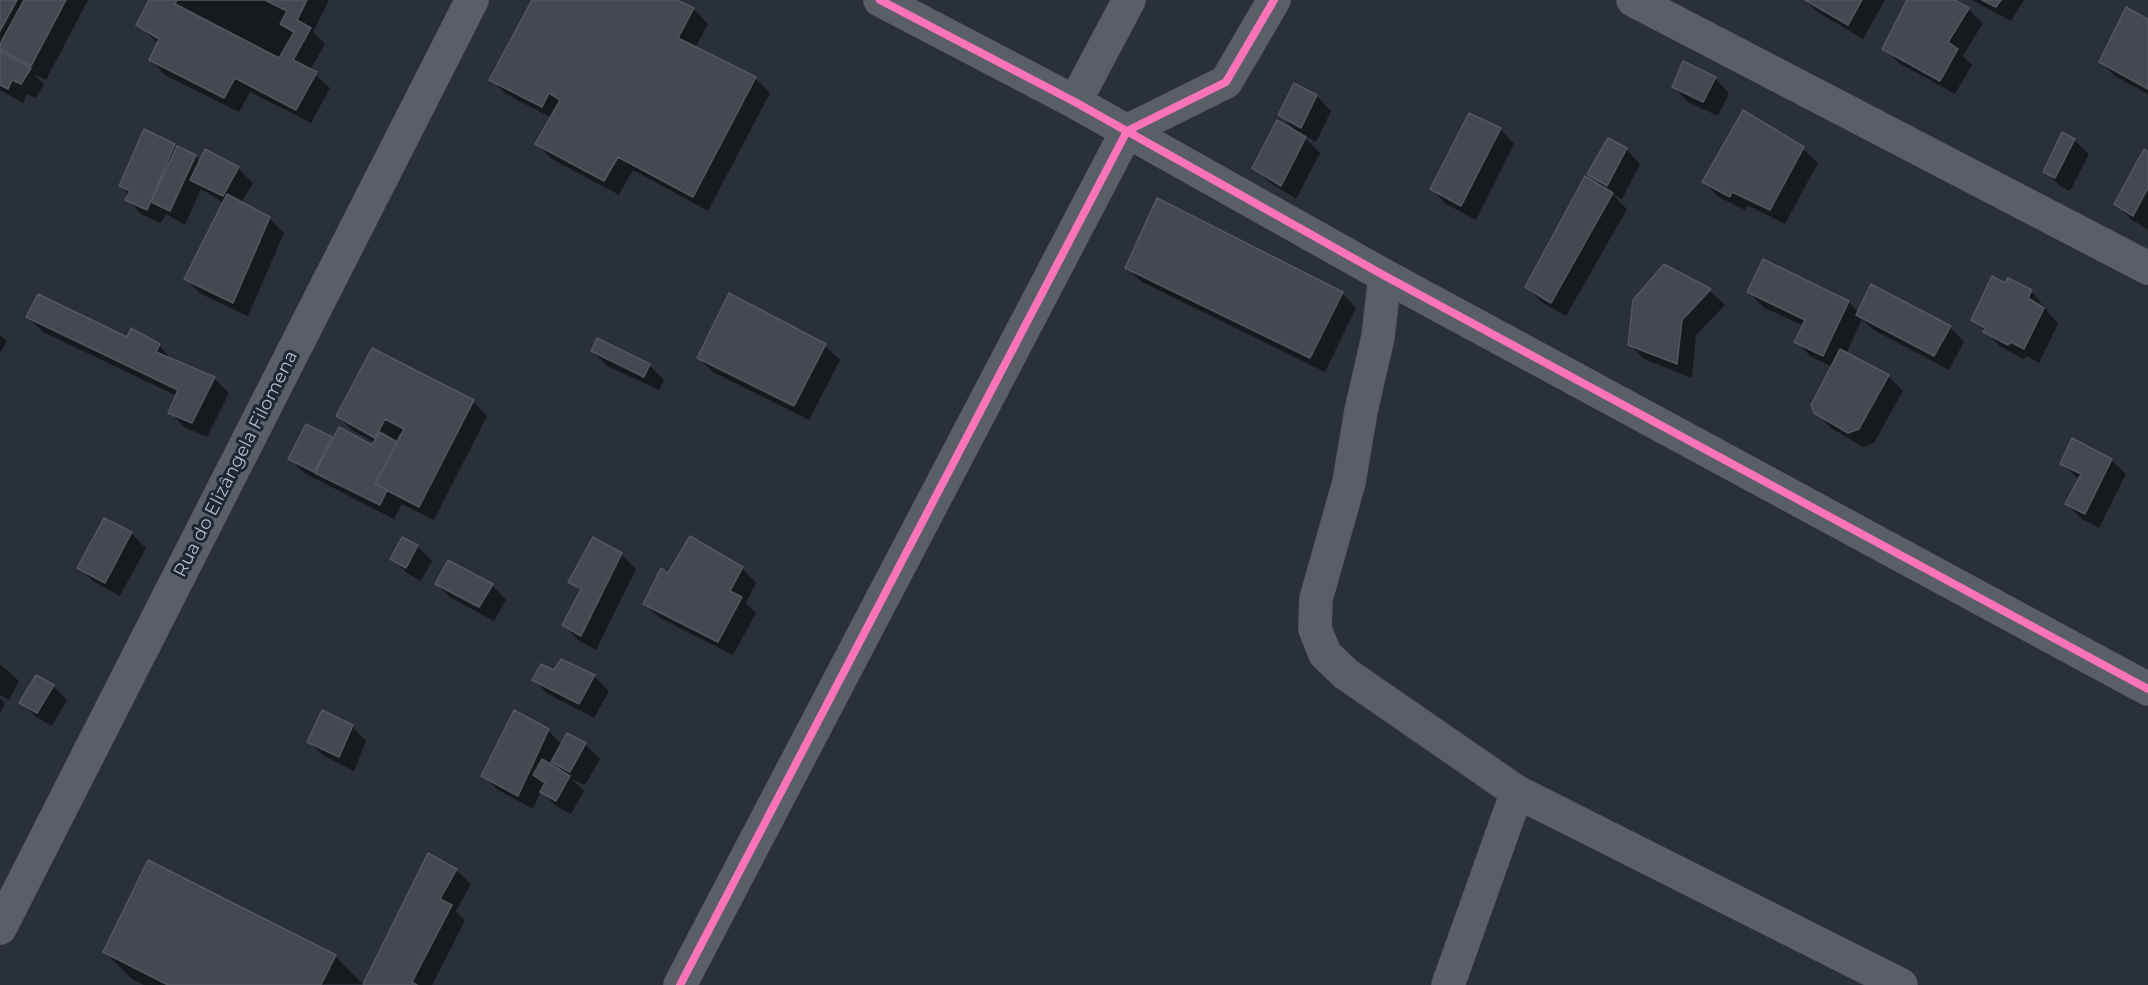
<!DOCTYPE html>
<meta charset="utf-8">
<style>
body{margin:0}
canvas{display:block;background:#2a3038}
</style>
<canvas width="2148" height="985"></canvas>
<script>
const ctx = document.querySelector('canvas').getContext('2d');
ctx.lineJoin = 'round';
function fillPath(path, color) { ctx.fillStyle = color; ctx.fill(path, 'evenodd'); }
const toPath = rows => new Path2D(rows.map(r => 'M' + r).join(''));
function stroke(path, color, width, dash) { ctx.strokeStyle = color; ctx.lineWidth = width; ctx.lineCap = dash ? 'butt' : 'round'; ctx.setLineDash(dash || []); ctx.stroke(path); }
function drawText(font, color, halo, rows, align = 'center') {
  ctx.font = font + ' Montserrat,sans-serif'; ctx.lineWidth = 6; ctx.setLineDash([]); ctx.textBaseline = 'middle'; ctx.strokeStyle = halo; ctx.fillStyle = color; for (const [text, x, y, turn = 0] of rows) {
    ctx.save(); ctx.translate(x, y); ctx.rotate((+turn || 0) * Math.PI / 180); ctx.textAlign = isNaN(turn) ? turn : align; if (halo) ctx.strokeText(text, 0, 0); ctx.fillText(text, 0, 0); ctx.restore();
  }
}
fillPath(toPath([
 [0,0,88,0,46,80,34,74,44,84,36,98,27,94,23,103,0,90,0,53,10,58,0,50],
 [151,0,329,0,313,32,325,44,310,70,330,88,311,123,250,92,239,112,165,75,151,60,159,44,138,25],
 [534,0,674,0,694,9,708,24,695,48,755,78,770,93,708,211,633,170,619,195,552,159,537,144,552,118,506,94,491,79],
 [1805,0,1885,0,1863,39,1816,11],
 [1909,0,1952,0,1968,9,1983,23,1963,56,1972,65,1955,94,1899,63,1884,48],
 [1972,0,2024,0,2011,21],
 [2148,21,2148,94,2116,77,2101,62],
 [1715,78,1729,93,1718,116,1688,102,1674,87],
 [1294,85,1317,96,1331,111,1316,142,1301,134,1320,153,1296,199,1269,182,1254,168,1298,133,1280,115],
 [1743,112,1803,149,1818,163,1785,224,1747,205,1745,210,1719,197,1704,182],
 [1500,129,1514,144,1476,220,1446,204,1432,189],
 [144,131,195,156,201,161,238,168,253,183,241,203,269,218,284,233,248,316,201,294,186,279,224,203,201,189,185,225,166,214,161,223,141,214,127,199,129,195,120,185],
 [2074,140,2089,154,2070,191,2060,186,2045,171],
 [1626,149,1640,164,1622,199,1612,194,1627,209,1566,316,1541,302,1527,287,1602,187,1589,173],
 [2148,154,2148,230,2131,219,2116,204],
 [1763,261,1849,302,1859,313,1950,327,1964,342,1949,370,1872,329,1862,319,1846,354,1888,376,1903,391,1874,443,1863,447,1831,428,1816,412,1833,367,1810,356,1796,341,1804,326,1763,307,1749,292],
 [1664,266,1710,291,1725,305,1696,335,1692,378,1644,359,1630,345],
 [1127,268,1342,293,1356,308,1325,372,1142,282],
 [2006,285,2031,291,2058,324,2039,363,2027,356,2023,359,2000,346,1973,320],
 [730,295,825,346,840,360,809,420,713,372,698,358],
 [28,317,159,345,173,361,214,378,229,393,207,437,184,427,170,412,177,396,43,332],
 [0,335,7,341,0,353],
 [593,351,649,365,664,380,659,390,607,366],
 [473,401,487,416,434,520,402,504,394,519,304,473,290,458,307,426,334,441,373,447,375,443,352,430,337,416],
 [400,433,403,434,398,444,395,442],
 [2111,460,2126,474,2099,528,2082,519,2067,504,2080,480,2062,464],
 [105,520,132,534,146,548,120,596,94,582,79,567],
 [417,546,432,561,421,581,407,573,392,558],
 [621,554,636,569,596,650,578,640,564,625,581,592,570,581],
 [742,568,756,583,746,603,756,613,733,655,660,618,645,604,669,575],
 [436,584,492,585,506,600,494,621,451,598],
 [0,664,19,681,9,700,0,695],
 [555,672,594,676,609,691,594,718,548,694,534,680],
 [53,686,67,700,52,726,36,717,21,702],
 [0,698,5,703,0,714],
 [352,726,366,741,354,771,324,756,309,742],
 [548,730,562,745,568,735,585,745,600,759,585,785,571,779,584,791,571,814,556,806,541,791,533,809,498,790,483,775],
 [554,763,564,772,563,773,552,767],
 [456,870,471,884,456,911,465,921,432,985,366,985],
 [105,952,335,956,363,984,144,985,132,979]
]), '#0007');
const building = toPath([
 [0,0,17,0,0,31,0,0],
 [24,0,66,0,31,66,0,49,0,44,24,0],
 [149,0,307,0,297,20,311,28,293,60,317,72,296,110,235,78,224,98,149,60,159,39,136,25,149,0],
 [177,0,265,0,287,11,280,24,294,32,279,58,175,4,177,0],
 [532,0,677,0,694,8,678,38,756,77,693,197,618,157,604,181,535,144,560,100,549,93,542,107,489,80,532,0],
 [1805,0,1862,0,1848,25,1805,0],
 [1907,0,1955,0,1969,8,1948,42,1958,49,1940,81,1882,49,1907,0],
 [1982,0,2001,0,1996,7,1982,0],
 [2126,7,2148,19,2148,89,2099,62,2126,7],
 [0,51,31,68,21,84,12,80,8,89,0,85,0,51],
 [1683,61,1716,77,1703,102,1672,87,1683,61],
 [1294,83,1317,95,1301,128,1278,115,1294,83],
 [1743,110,1804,147,1770,210,1732,192,1730,197,1702,182,1743,110],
 [1469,113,1501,128,1461,206,1430,189,1469,113],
 [1277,120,1306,137,1281,186,1252,168,1277,120],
 [144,129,175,144,147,210,125,200,130,191,119,186,144,129],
 [2062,132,2075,139,2055,178,2043,172,2062,132],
 [1608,138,1627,148,1607,186,1587,174,1608,138],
 [177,146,196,155,170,211,151,202,177,146],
 [205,149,239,167,223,196,190,180,205,149],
 [2144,149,2148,152,2148,188,2133,216,2114,204,2144,149],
 [1585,176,1613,193,1551,303,1525,287,1585,176],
 [227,194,270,217,233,303,184,279,227,194],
 [1157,198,1343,292,1310,358,1125,268,1157,198],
 [1763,259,1849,301,1823,356,1794,342,1805,320,1747,292,1763,259],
 [1664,264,1711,289,1682,320,1677,364,1628,345,1633,300,1664,264],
 [1992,276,2005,283,2008,278,2032,290,2028,298,2044,308,2024,349,2011,342,2008,345,1983,332,1985,328,1971,320,1992,276],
 [1871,284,1951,326,1934,356,1856,315,1871,284],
 [729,293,826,344,794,406,697,358,729,293],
 [38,294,127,337,131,328,160,344,156,352,215,377,192,423,168,413,178,390,26,317,38,294],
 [597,338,650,364,644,377,591,351,597,338],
 [372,348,474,400,419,507,375,484,404,429,385,419,375,438,336,416,372,348],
 [1840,349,1889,375,1859,429,1848,433,1814,413,1811,405,1840,349],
 [306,424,332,437,314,472,288,459,306,424],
 [339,427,372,445,380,432,397,442,375,484,387,490,380,505,315,473,339,427],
 [2072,438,2112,459,2085,514,2065,504,2081,474,2060,464,2072,438],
 [104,518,132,532,105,583,77,568,104,518],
 [690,536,743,567,730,591,742,597,718,642,643,604,661,568,668,573,690,536],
 [402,537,418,545,406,568,390,559,402,537],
 [593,537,622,553,581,636,562,625,581,589,568,582,593,537],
 [448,560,493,584,479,607,435,584,448,560],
 [561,659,595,675,579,704,532,680,541,664,554,670,561,659],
 [36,675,54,685,37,713,19,703,36,675],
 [322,710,353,725,339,757,307,742,322,710],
 [514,710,549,729,518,796,481,776,514,710],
 [567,733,586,743,570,772,551,762,567,733],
 [542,759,570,776,556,801,540,792,545,783,533,775,542,759],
 [428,853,457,869,440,899,452,905,412,982,417,985,366,985,363,984,428,853],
 [148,860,336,955,321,985,168,985,103,952,148,860]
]);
fillPath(building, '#444950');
stroke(building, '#52575f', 1.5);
const minor = toPath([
 [880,0,1075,102,1385,276,2148,689],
 [1633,0,2148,268],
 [1075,102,1129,0],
 [1385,276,1378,337,1361,411,1349,482,1316,599,1315,629,1325,654,1346,674,1517,792,1901,985],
 [0,928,472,0],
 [680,985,1127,131,1226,82,1274,0],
 [1448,985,1517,792]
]);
stroke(minor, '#484c53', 34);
stroke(minor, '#5a5e66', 33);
stroke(toPath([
 [880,0,1075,102,1385,276,2148,689],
 [680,985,1127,131,1226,82,1274,0]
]), '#fb73b8', 8);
drawText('18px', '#b4bcc9', '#1d2633', [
 ["Rua do Elizângela Filomena",236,464,-63]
]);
</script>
